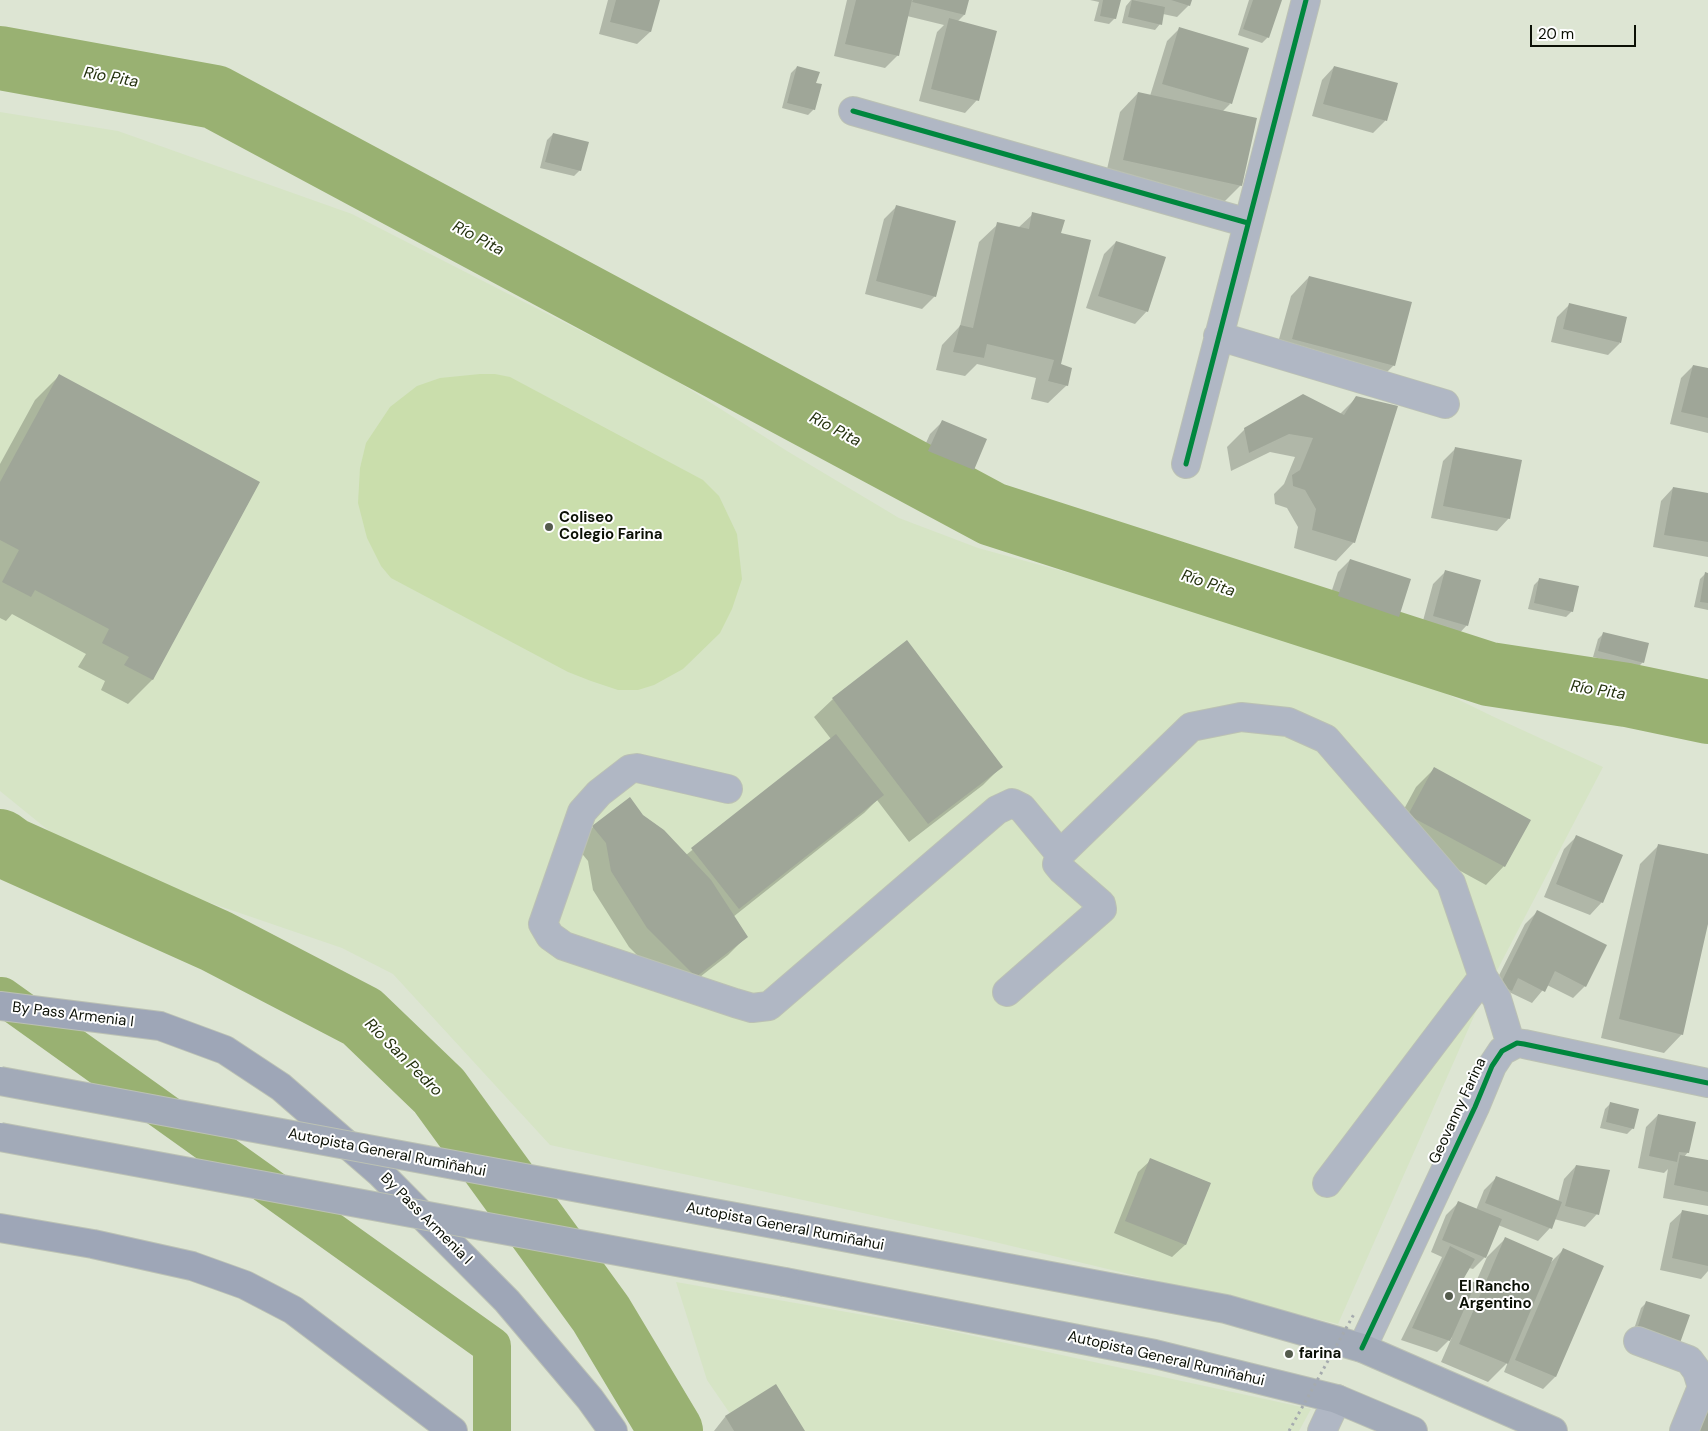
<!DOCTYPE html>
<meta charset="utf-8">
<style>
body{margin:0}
#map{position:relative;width:1708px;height:1431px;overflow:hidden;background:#dde5d3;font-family:"DM Sans",sans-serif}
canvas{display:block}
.scale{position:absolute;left:1530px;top:25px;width:106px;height:22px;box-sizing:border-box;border:2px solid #0b1005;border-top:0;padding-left:6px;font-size:15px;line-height:18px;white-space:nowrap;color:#0b1005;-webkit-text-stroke:4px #fff;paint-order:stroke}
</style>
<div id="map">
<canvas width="1708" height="1431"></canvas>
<div class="scale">20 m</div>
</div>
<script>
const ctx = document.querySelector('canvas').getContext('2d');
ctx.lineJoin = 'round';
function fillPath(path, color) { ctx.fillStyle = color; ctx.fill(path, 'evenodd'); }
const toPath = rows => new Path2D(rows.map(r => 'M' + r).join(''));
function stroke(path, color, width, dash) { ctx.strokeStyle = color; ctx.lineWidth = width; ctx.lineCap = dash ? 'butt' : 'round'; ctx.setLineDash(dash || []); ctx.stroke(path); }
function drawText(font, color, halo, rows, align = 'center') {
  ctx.font = font + ' "DM Sans",sans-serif'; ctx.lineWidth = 4; ctx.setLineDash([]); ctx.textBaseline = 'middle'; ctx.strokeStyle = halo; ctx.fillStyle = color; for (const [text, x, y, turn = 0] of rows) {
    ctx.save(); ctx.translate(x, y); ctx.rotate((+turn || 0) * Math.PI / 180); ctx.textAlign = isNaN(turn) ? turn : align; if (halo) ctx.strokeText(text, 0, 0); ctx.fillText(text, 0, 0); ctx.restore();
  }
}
fillPath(toPath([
 [0,112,118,131,352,214,667,375,787,451,899,518,978,548,1153,596,1402,672,1494,717,1603,767,1478,1007,1338,1324,978,1238,550,1145,393,974,342,948,85,860,0,791],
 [676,1282,932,1327,1311,1409,1299,1431,742,1431,707,1380]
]), '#d6e4c5');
fillPath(toPath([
 [480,374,495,374,510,377,703,480,719,496,737,534,742,579,732,609,720,633,683,669,654,685,638,690,618,690,591,681,568,672,391,578,381,566,367,538,358,503,360,468,366,443,390,407,417,386,440,378]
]), '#cadeac');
fillPath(toPath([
 [608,0,659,0,650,32,637,44,599,34],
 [847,0,967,0,964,15,957,22,977,100,965,113,919,101,937,32,944,25,907,16,898,55,885,68,834,56],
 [1090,0,1120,0,1115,18,1109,24,1094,21,1099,2],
 [1131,0,1190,0,1189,5,1177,17,1163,14,1160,24,1155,30,1122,23,1126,6],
 [1249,0,1281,0,1268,37,1262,43,1238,35],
 [1179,29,1230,104,1222,112,1241,185,1222,204,1105,178,1120,112,1138,93,1150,96,1167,41],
 [797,67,814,84,814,109,808,115,782,108,791,73],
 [1334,67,1396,84,1385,121,1373,133,1312,116,1322,80],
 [553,134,580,170,574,176,540,168,547,140],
 [897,206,935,296,922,309,865,294,884,219],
 [1033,214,1060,234,1060,365,1067,385,1048,403,1031,399,1036,378,977,364,965,376,936,370,942,345,960,326,979,242,998,224,1018,228],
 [1116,242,1147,311,1135,324,1086,308,1104,254],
 [1309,277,1394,365,1375,384,1274,357,1291,296],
 [1569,305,1620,343,1608,355,1551,342,1557,317],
 [1693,366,1708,370,1708,433,1670,424,1681,378],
 [59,376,258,483,152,680,128,704,101,690,105,681,78,667,86,654,12,614,6,621,0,618,0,464,35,400],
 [1356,398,1354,542,1336,561,1294,548,1298,527,1287,508,1275,504,1274,494,1284,484,1295,457,1270,452,1231,471,1227,447,1245,429,1340,414],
 [942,422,973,469,961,481,917,463,930,434],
 [1455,449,1509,518,1497,531,1431,518,1443,461],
 [1673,488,1708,494,1708,557,1653,547,1661,501],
 [1350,560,1398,616,1386,628,1326,608,1338,572],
 [1446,571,1467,625,1455,638,1421,628,1433,584],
 [1705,574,1708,574,1708,610,1694,607,1700,579],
 [1540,579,1572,611,1566,617,1528,609,1534,585],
 [1604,633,1643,662,1637,668,1593,657,1598,639],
 [833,699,1001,767,983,785,909,842,877,800,864,813,733,917,746,937,728,955,677,995,629,947,593,890,588,861,575,845,593,827,642,816,686,855,831,739,814,717],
 [1434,769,1504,866,1486,885,1391,833,1416,787],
 [1577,836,1602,902,1590,915,1544,897,1564,849],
 [1658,846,1708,855,1708,919,1682,1034,1664,1053,1601,1038,1640,864],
 [1537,912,1585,986,1573,998,1547,985,1532,1003,1509,992,1499,1002,1488,997,1525,924],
 [1611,1103,1633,1128,1627,1134,1600,1128,1605,1109],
 [1658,1115,1688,1152,1684,1157,1708,1161,1708,1206,1663,1198,1668,1169,1664,1173,1638,1168,1646,1127],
 [1151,1160,1210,1183,1185,1245,1172,1257,1114,1233,1138,1172],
 [1576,1166,1597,1214,1585,1227,1554,1219,1550,1228,1538,1241,1498,1225,1485,1257,1473,1269,1469,1268,1462,1279,1475,1284,1487,1257,1505,1239,1549,1264,1563,1250,1603,1266,1555,1377,1543,1389,1504,1372,1508,1362,1488,1382,1441,1362,1452,1337,1437,1352,1401,1340,1442,1257,1431,1252,1446,1215,1458,1203,1476,1210,1484,1190,1496,1178,1558,1202,1564,1179],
 [1683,1211,1708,1216,1708,1271,1701,1279,1660,1270,1670,1223],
 [1647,1302,1688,1315,1632,1335,1641,1308],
 [776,1386,804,1431,714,1431,725,1417]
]), '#0003');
stroke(toPath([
 [2,996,492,1346,492,1431]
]), '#99b172', 38);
stroke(toPath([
 [0,58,215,97,992,514,1489,674,1627,695,1708,712],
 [0,841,11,849,216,941,362,1017,439,1091,601,1314,671,1431]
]), '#99b172', 64);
fillPath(toPath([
 [616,0,660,0,651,32,610,22],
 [856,0,912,0,899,56,845,44],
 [913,0,969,0,965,15,912,2],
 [1103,0,1121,0,1116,19,1100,16],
 [1132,0,1165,7,1162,25,1128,17],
 [1171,0,1192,0,1190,6],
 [1253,0,1282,0,1269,38,1243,29],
 [949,18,997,31,979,101,931,89],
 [1179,27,1249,48,1232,104,1162,84],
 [797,66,820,72,816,83,822,84,815,110,787,103],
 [1334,66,1398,83,1387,121,1323,104],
 [1138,92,1257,118,1242,186,1123,160],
 [553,133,589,142,581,171,545,162],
 [896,205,956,221,936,297,876,281],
 [1032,212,1065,220,1061,233,1091,240,1061,364,1072,368,1068,386,1048,381,1054,360,987,344,984,358,953,352,960,325,973,328,997,222,1029,229],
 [1116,241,1166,257,1148,312,1098,296],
 [1309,276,1412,302,1395,366,1292,339],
 [1569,303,1627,317,1621,343,1563,329],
 [1693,365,1708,368,1708,418,1681,412],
 [59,374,260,482,153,680,124,665,129,657,102,643,109,629,35,590,31,597,2,582,19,550,0,540,0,482],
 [1303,394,1344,415,1356,396,1398,406,1355,543,1312,530,1316,509,1305,490,1293,486,1292,475,1300,470,1313,438,1289,434,1249,453,1244,428],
 [942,420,987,439,974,470,928,451],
 [1455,447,1522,460,1510,519,1443,506],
 [1673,487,1708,493,1708,542,1664,535],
 [1350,559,1411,579,1399,617,1338,596],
 [1445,570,1481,580,1468,626,1433,616],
 [1705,572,1708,573,1708,603,1700,602],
 [1539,578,1579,586,1573,612,1534,603],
 [1603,632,1649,643,1644,663,1598,651],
 [907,640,1003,767,928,824,832,698],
 [836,734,884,795,739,909,691,848],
 [1434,767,1531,820,1505,867,1408,815],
 [630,797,643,815,664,830,711,880,748,937,696,977,647,928,611,871,606,843,592,826],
 [1576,835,1623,855,1603,903,1556,884],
 [1658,844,1708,854,1708,924,1683,1035,1619,1019],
 [1537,910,1607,945,1586,987,1555,971,1545,992,1518,978,1512,991,1500,985],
 [1610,1102,1639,1109,1634,1129,1606,1122],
 [1658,1114,1696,1122,1689,1153,1679,1152,1677,1162,1649,1156],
 [1680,1155,1708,1160,1708,1192,1674,1185],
 [1150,1158,1211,1183,1186,1245,1125,1221],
 [1576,1165,1610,1170,1599,1215,1565,1206],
 [1496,1176,1562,1202,1552,1229,1485,1203],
 [1458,1201,1502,1219,1486,1258,1442,1240],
 [1682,1210,1708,1215,1708,1266,1672,1258],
 [1505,1237,1553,1258,1508,1364,1459,1344],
 [1450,1246,1475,1259,1464,1278,1476,1283,1450,1341,1412,1328],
 [1563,1248,1604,1266,1556,1377,1515,1360],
 [1646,1301,1690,1315,1680,1343,1637,1329],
 [1708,1380,1708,1431,1691,1431],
 [776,1384,805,1431,734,1431,725,1416]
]), '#9fa698');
const minor = toPath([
 [853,111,1248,223],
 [1218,336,1445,404],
 [1186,464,1306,0],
 [728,789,637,768,630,769,599,793,582,812,543,924,550,936,564,946,735,1003,752,1008,769,1006,997,810,1012,803,1022,808,1060,854],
 [1007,992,1102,909,1101,904,1062,870,1057,864,1060,854,1191,727,1241,717,1288,722,1326,739,1451,883,1483,977,1497,999,1511,1045],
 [1327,1183,1483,977],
 [1638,1341,1689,1360,1697,1371,1702,1387,1684,1431],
 [1362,1348,1475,1107,1492,1066,1502,1051,1517,1043,1524,1044,1708,1083],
 [1322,1431,1337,1399]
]);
const major = toPath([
 [0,1006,160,1026,225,1050,281,1087,380,1173,507,1301,590,1399,613,1431],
 [0,1228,93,1244,192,1266,245,1285,293,1310,453,1431]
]);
const highway = toPath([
 [795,1228,1226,1309,1362,1348,1553,1431],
 [785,1282,1155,1354,1337,1399,1413,1431]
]);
stroke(minor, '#bbc1b4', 30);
stroke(major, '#bbc1b4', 30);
stroke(highway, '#bbc1b4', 30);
stroke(minor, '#b0b7c4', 28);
stroke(major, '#9ea6b7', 28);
stroke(highway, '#a2aab8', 28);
const highwayBridge = toPath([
 [0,1081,795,1228],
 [0,1137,785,1282]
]);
stroke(highwayBridge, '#bbc1b4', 30, []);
stroke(toPath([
 [1289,1431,1354,1314]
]), '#a5aaae', 3, [2.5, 4]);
stroke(highwayBridge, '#a2aab8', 28);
stroke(toPath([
 [853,111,1248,223],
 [1186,464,1306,0],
 [1362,1348,1475,1107,1492,1066,1502,1051,1517,1043,1524,1044,1708,1083]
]), '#00873e', 5);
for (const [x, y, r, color] of [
 [549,527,5,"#545b4d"],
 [1449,1296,5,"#545b4d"],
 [1289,1354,5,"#545b4d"]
]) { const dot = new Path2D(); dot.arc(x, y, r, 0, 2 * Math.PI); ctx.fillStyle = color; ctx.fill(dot); stroke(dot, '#fff', 2); }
drawText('bold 15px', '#0b1005', '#fff', [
 ["Coliseo",559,518],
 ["Colegio Farina",559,535],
 ["El Rancho",1459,1287],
 ["Argentino",1459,1304],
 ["farina",1299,1354]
], 'left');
drawText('15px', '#0b1005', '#fff', [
 ["By Pass Armenia I",73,1015,7],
 ["Geovanny Farina",1458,1111,-65],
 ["Autopista General Rumiñahui",387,1153,11],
 ["By Pass Armenia I",426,1219,45],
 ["Autopista General Rumiñahui",785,1227,11],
 ["Autopista General Rumiñahui",1166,1359,13]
]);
drawText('italic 16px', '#25320f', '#fff', [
 ["Río Pita",111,78,10],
 ["Río Pita",478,239,28],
 ["Río Pita",835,430,28],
 ["Río Pita",1208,584,18],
 ["Río Pita",1598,691,9],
 ["Río San Pedro",403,1058,45]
]);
</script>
